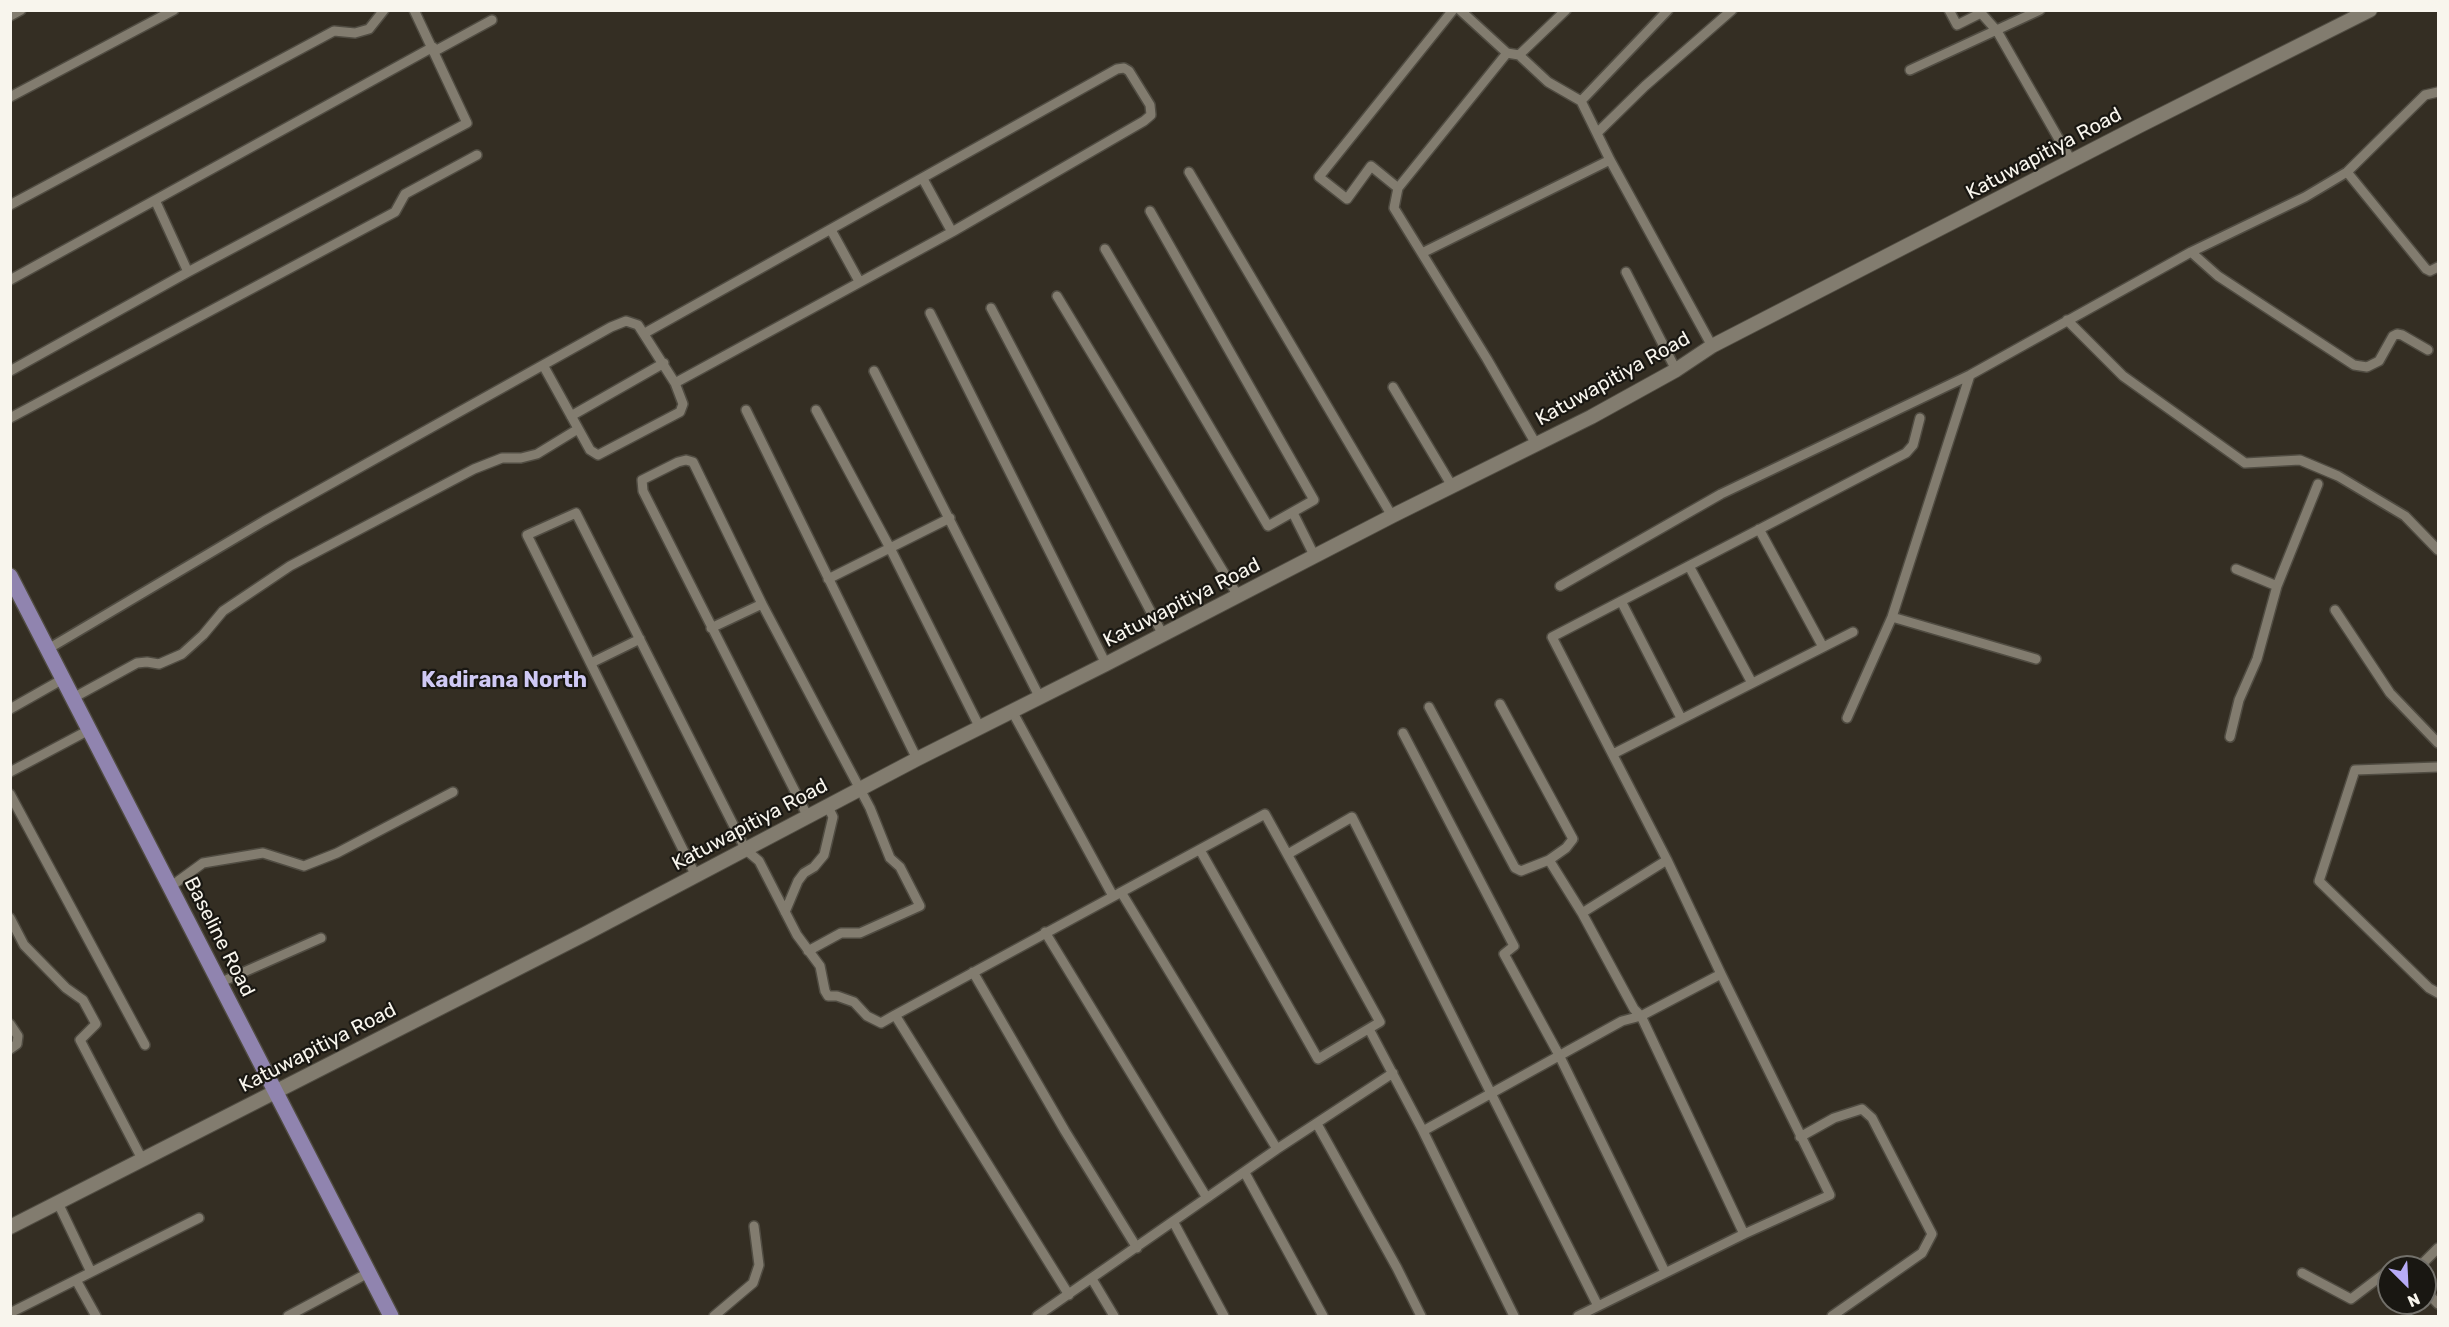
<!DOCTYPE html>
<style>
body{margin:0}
#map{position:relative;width:2449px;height:1327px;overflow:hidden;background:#342e23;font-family:Rubik,sans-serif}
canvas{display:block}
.frame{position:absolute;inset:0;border:12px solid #f8f5ed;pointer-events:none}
.north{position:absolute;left:2377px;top:1255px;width:60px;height:60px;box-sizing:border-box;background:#191712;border:2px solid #72706a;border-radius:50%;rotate:156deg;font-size:16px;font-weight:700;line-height:24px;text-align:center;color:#f8f5ed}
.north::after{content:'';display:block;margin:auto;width:21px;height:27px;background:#b7abf7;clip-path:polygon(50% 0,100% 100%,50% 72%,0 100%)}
</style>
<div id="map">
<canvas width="2449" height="1327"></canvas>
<div class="frame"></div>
<div class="north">N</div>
</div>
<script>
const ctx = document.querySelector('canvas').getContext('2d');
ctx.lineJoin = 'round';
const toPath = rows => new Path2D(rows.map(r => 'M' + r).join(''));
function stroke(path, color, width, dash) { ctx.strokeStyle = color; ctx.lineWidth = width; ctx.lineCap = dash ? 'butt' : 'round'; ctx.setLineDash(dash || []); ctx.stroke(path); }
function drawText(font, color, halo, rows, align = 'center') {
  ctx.font = font + ' Rubik,sans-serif'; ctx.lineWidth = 4.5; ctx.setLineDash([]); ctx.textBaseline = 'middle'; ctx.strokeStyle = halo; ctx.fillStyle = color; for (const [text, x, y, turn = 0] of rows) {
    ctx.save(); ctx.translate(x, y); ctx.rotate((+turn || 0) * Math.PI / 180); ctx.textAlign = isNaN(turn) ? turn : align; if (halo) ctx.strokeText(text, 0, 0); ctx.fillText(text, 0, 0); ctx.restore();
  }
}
const street = toPath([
 [1460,10,1507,53],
 [1949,10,1957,25,1981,13,1997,31,2072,162],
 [10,16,21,10],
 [435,51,492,20],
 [1519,55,1566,10],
 [1910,70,2040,10],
 [10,97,174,10],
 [1581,101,1668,10],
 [1597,133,1645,86,1732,10],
 [1189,172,1392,516],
 [2347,172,2426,269,2430,271,2438,267],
 [923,179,952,232],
 [1398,188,1371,166,1347,199,1319,177,1453,10],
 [155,200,188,272],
 [10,205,334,31,355,33,369,29,384,10],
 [831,230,859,281],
 [1105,249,1268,526,1314,500,1150,211],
 [2191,252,2305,197,2347,172,2425,95,2438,92],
 [1422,253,1610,160],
 [1626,272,1676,370],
 [10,280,433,47],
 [1057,296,1238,596],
 [991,308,1163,635],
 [930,313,1106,664],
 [2067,320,2123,376,2245,463,2300,460,2338,476,2405,516,2438,550],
 [543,365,590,450,598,455,680,412,683,404,675,383],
 [10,371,188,272,467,123,414,10],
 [874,371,1040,698],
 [1393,387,1452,486],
 [746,410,917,759],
 [816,410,890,548,980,728],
 [571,416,664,363],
 [10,418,395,212,405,194,477,155],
 [1536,444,1487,359,1394,208,1398,188,1507,53,1519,55,1548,82,1581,101,1610,160,1712,346],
 [1293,513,1315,557],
 [1759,529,1823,647],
 [1689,566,1752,683],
 [2236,569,2277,586],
 [828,579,950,518],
 [1560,586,1721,494,1970,375,2191,252,2218,276,2354,365,2367,367,2379,361,2393,336,2397,334,2402,335,2428,350],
 [1621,601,1681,718],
 [2335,610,2390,693,2438,743],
 [1892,617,2036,659],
 [711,628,762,604],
 [48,649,264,521,611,327,626,321,638,325,675,383,952,232,1144,121,1151,115,1150,105,1129,71,1124,68,1117,69,645,333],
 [591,663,640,639],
 [73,698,137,663,147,662,159,664,182,654,203,635,223,611,290,566,474,469,502,458,521,458,537,454,578,429],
 [1500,704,1573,839,1566,848,1549,860,1582,913,1634,1009,1641,1016,1744,1234],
 [1429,707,1515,868,1521,871,1549,860],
 [10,709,63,679],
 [1012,711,1113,896],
 [1847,718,1892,617,1970,375],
 [1403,733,1514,946,1504,954,1559,1055,1665,1272],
 [2230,737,2239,700,2257,659,2277,586,2318,484],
 [1613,754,1853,632],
 [2438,767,2355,770,2319,881,2429,988,2438,993],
 [10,772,89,730],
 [10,794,145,1045],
 [1288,854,1352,817,1598,1306],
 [1667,860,1552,637,1906,453,1913,445,1920,418],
 [696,876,527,535,576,513,746,850,759,861,797,935,820,966,825,991,828,996,837,996,854,1002,867,1016,881,1023,895,1015],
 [170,887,203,863,263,853,304,866,337,853,453,792],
 [1121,892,1277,1149],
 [785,912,798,881,804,873,814,867,824,855,833,817,828,807],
 [1582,913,1667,860,1721,974],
 [10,918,24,945,66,988,83,1000,96,1024,80,1040,142,1159],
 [1045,932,1207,1198],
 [808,951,841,933,860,933,920,906,900,867,890,858,870,808,762,604,693,462,686,460,678,462,642,480,643,491,808,817],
 [973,972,1065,1131,1137,1248],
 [219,983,321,938],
 [10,1024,18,1036,17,1044,10,1049],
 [1369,1029,1423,1131,1622,1021,1641,1016,1721,974,1830,1195,1744,1234,1578,1316],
 [1317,1124,1397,1268,1421,1316],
 [1423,1131,1514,1316],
 [1800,1137,1834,1118,1862,1109,1872,1118,1932,1234,1922,1253,1832,1316],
 [1245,1173,1323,1316],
 [58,1203,91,1272],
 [1174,1223,1224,1316],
 [2419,1267,2438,1248],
 [2302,1273,2351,1299,2389,1270],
 [1092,1279,1114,1316],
 [76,1280,96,1316],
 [2425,1290,2438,1304],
 [1069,1295,895,1015,1265,814,1380,1022,1318,1059,1200,850],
 [10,1313,199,1218],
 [288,1316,368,1273],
 [714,1316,753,1283,759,1265,754,1226],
 [1037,1316,1277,1149,1393,1073]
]);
const secondary = toPath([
 [10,1227,585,934,917,759,1106,664,1392,516,1591,417,1676,370,1712,346,2139,126,2370,10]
]);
const primary = toPath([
 [10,576,391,1316]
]);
stroke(street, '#504c42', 12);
stroke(secondary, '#504c42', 16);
stroke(primary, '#504c42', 18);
stroke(street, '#827c6f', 9);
stroke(secondary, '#827c6f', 14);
stroke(primary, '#9084af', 15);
drawText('20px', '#f8f5ed', '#191712', [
 ["Katuwapitiya Road",2044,154,-28],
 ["Katuwapitiya Road",1613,379,-29],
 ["Katuwapitiya Road",1182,603,-27],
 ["Katuwapitiya Road",750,825,-28],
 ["Baseline Road",219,937,63],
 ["Katuwapitiya Road",318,1048,-27]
]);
drawText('bold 22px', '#cfc9f4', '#191712', [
 ["Kadirana North",504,681]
]);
</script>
